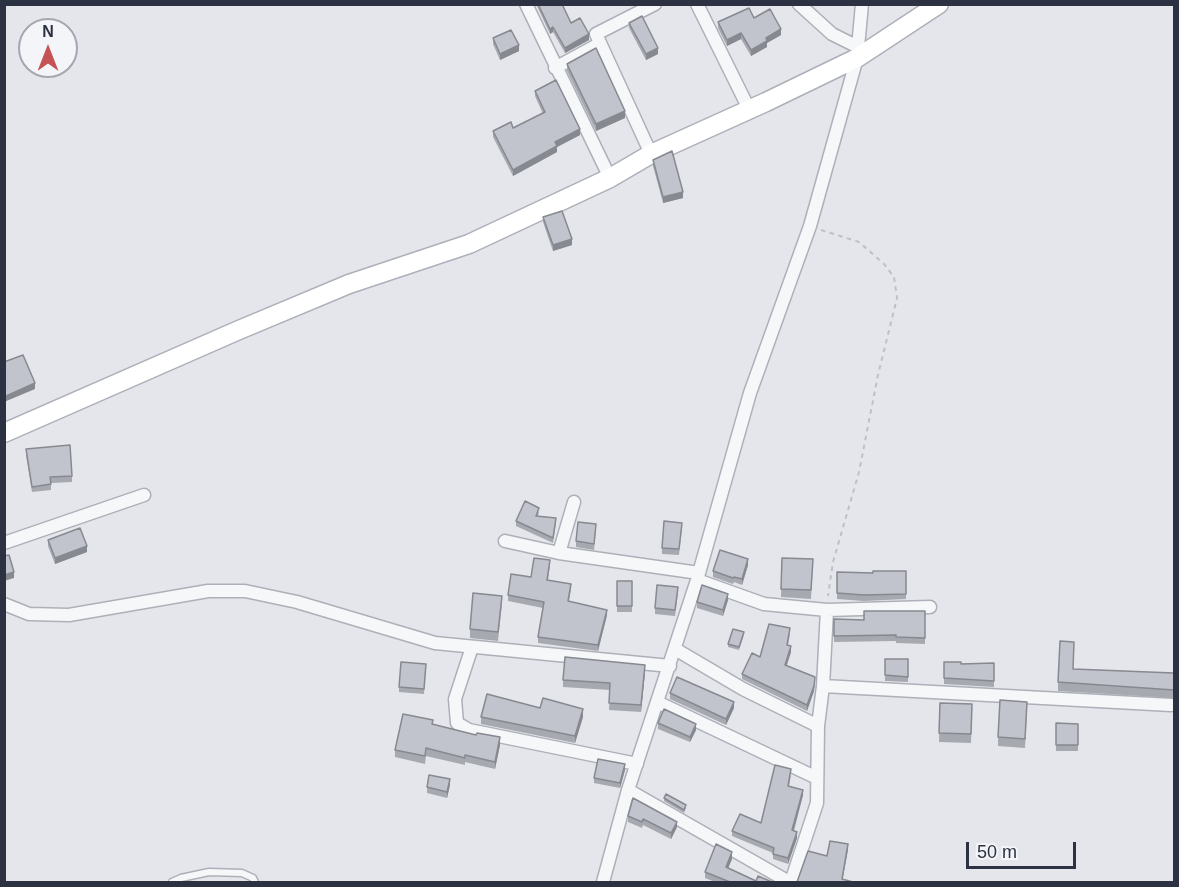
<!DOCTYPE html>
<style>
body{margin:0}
#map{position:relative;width:1179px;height:887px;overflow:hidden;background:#e4e6eb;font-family:Arial,sans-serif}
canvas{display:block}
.frame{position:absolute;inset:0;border:6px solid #2d3242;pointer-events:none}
.north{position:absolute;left:18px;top:18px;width:60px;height:60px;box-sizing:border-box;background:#f3f5f8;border:2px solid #a4a7af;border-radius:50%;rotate:0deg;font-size:16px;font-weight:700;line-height:24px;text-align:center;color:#2d3242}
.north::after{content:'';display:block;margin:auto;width:21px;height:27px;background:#c55356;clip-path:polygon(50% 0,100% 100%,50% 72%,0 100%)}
.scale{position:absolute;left:966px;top:842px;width:110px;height:27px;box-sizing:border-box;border:3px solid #2d3242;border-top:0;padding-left:8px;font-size:18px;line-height:21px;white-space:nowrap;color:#2d3242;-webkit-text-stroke:4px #f3f5f8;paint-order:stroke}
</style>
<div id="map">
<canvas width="1179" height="887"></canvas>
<div class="frame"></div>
<div class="north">N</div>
<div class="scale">50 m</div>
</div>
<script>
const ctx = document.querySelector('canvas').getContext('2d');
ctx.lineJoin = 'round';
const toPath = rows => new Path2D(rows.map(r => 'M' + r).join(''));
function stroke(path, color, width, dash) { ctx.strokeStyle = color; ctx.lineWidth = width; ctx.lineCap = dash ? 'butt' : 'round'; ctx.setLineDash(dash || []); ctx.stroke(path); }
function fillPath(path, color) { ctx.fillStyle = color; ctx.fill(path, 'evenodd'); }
const lane = toPath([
 [172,882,181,878,209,872,242,873,253,878,255,882]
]);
const street = toPath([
 [526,4,610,178],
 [697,4,749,109],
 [799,4,832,34,858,47],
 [555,68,599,44],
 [651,154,596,34,655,4],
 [505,541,559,553,699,573],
 [4,543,144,495],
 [559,553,574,502],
 [697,580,764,604,827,610,930,607],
 [4,604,29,614,69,615,208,591,245,591,297,602,435,643,670,666],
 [472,647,455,699,457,723,469,730,637,764],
 [675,649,743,689,818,726],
 [823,686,1171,705],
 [657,702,817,778],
 [628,790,789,882],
 [603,882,628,790,697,580,750,393,810,226,857,58,862,4],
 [791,882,817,803,818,726,823,686,827,610]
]);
const secondary = toPath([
 [4,433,239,330,349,284,469,244,610,178,651,154,766,102,857,58,939,4]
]);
stroke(lane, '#adb0b8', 9);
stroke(street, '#adb0b8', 15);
stroke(secondary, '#adb0b8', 21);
stroke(toPath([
 [821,230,859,242,884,264,894,277,897,298,878,375,859,472,833,562,828,596]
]), '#bec0c6', 2, [4.5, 4.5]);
stroke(lane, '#f6f7f9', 6);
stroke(street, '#f6f7f9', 12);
stroke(secondary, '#fff', 18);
fillPath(toPath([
 [536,4,562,4,571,23,589,40,565,53,553,32,550,34],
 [754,18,781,35,767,43,767,47,751,56,741,39,727,46,718,28,718,22],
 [629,23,658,54,646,60,629,28],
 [493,38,519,51,500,60,493,44],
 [567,64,625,118,596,131,567,71],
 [535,91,580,135,557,147,557,152,513,176,493,137,493,131,513,128,543,114,535,96],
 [653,160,683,198,663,203,653,166],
 [543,217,572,245,553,251,543,222],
 [26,449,72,476,72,482,51,483,51,490,32,492,26,455],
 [539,512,538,516,556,523,553,543,516,526,516,521],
 [682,528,679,555,662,554,662,548],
 [596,530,594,550,576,547,576,541],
 [48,540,87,552,55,564,48,546],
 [782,558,813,559,811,599,781,597],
 [748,565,742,585,734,582,733,584,713,577,713,571],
 [550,566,548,580,571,589,569,601,607,615,598,651,538,643,538,637,543,608,508,601,508,595,531,577],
 [906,571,906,599,864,601,837,599,837,572,873,573],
 [617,581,632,581,632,612,617,612],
 [678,593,675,616,655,614,655,608],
 [728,600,723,616,697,608,697,602],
 [502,604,498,641,470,638,470,629],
 [925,611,925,644,896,643,896,641,834,642,834,619,864,620],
 [790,634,788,645,791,652,786,666,815,682,814,691,807,711,742,679,742,674,760,657],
 [744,635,739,650,728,647,728,644],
 [885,659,908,659,908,682,885,681],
 [944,662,961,664,994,663,994,687,944,684],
 [426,664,424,694,399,692,399,687],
 [1073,669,1174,673,1174,698,1058,691,1058,682],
 [645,672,641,712,609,710,610,690,563,687,563,680],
 [670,693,734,708,726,725,670,699],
 [940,703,972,704,971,743,939,742],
 [540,708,583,717,575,743,481,724,481,717],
 [1027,710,1025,748,998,746,998,737],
 [658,723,696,730,690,742,658,729],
 [1056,723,1078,724,1078,751,1056,751],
 [433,724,500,745,495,769,465,762,465,765,426,756,425,764,395,757,395,750],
 [625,770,620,788,594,783,594,778],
 [791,775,789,786,803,795,794,831,797,838,788,864,773,859,773,853,732,836,732,831,761,823],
 [450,785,447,798,427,793,427,787],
 [664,798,686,808,684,813,664,801],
 [628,816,677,827,671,839,643,825,642,828,628,822],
 [732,859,728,868,756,881,772,882,715,882,705,878,705,872]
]), '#a6a9b0');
fillPath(toPath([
 [553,27,553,32,550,34,550,29],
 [781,29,781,35,767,43,767,47,751,56,751,50,766,38],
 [741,33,741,39,727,46,727,40],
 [589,34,589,40,565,53,565,48],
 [519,45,519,51,500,60,500,54],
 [658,48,658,54,646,60,646,54],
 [625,111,625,118,596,131,596,124],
 [580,129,580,135,557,147,557,152,513,176,513,170,555,142],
 [683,192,683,198,663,203,663,197],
 [572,239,572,245,553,251,553,245],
 [35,383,35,389,4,402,4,397],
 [87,546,87,552,55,564,55,558],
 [748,559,748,565,742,585,742,579],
 [14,572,14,578,4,581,4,575],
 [728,594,728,600,723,616,723,610],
 [607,610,607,615,598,651,598,645],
 [791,646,791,652,785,671,785,665],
 [645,665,645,672,641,712,641,705],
 [815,677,814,691,807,711,807,705],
 [734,702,734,708,726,725,726,719],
 [583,709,583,717,575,743,575,736],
 [696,724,696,730,690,742,690,737],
 [500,737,500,745,495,769,495,762],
 [625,764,625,770,620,788,620,783],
 [450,779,450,785,447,798,447,792],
 [803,790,803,795,792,836,792,830],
 [677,822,677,827,671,839,671,833],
 [797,832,797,838,788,864,788,858],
 [848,844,848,850,842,882,842,879],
 [732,852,732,859,726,873,726,867]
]), '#878990');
const building = toPath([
 [538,4,562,4,571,23,580,18,589,34,565,48,553,27,550,29,538,4],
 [749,8,754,18,770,9,781,29,766,38,767,41,751,50,741,33,727,40,718,22,749,8],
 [642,16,658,48,646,54,629,23,642,16],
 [511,30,519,45,500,54,493,38,511,30],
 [596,48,625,111,596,124,567,64,596,48],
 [556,80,580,129,555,142,557,146,513,170,493,131,511,122,513,128,545,112,535,91,556,80],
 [672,151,683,192,663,197,653,160,672,151],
 [562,211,572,239,553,245,543,217,562,211],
 [23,355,35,383,4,397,4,362,23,355],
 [70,445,72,476,50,477,51,484,32,487,26,449,70,445],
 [525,501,539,508,536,516,556,518,553,538,516,521,525,501],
 [664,521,682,523,679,549,662,548,664,521],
 [578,522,596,524,594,544,576,541,578,522],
 [80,528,87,546,55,558,48,540,80,528],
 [720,550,748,559,742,579,734,577,733,578,713,571,720,550],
 [9,555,14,572,4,575,4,556,9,555],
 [534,558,550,560,547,580,571,584,568,601,607,610,598,645,538,637,544,602,508,595,511,574,531,577,534,558],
 [782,558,813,559,811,590,781,589,782,558],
 [873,571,906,571,906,594,864,595,837,593,837,572,873,573,873,571],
 [617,581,632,581,632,606,617,606,617,581],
 [657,585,678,587,675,610,655,608,657,585],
 [702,585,728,594,723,610,697,602,702,585],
 [473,593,502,596,498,632,470,629,473,593],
 [864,611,925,611,925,638,896,637,896,635,834,636,834,619,864,620,864,611],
 [769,624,790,628,787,645,791,646,785,665,815,677,814,686,807,705,742,674,752,653,760,657,769,624],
 [733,629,744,632,739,647,728,644,733,629],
 [1060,641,1074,642,1073,669,1174,673,1174,690,1058,682,1060,641],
 [565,657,645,665,641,705,609,703,610,683,563,680,565,657],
 [885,659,908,659,908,677,885,675,885,659],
 [401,662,426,664,424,689,399,687,401,662],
 [944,662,961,662,961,664,994,663,994,681,944,678,944,662],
 [677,677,734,702,726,719,670,693,677,677],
 [487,694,540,708,543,698,583,709,575,736,481,717,487,694],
 [1000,700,1027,702,1025,739,998,737,1000,700],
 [940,703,972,704,971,734,939,733,940,703],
 [664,709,696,724,690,737,658,723,664,709],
 [403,714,433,720,432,724,476,735,477,733,500,737,495,762,465,755,465,758,426,748,425,756,395,750,403,714],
 [1056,723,1078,724,1078,745,1056,745,1056,723],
 [598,759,625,764,620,783,594,778,598,759],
 [775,765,791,769,788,786,803,790,792,830,797,832,788,858,773,854,774,848,732,831,740,814,761,823,775,765],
 [429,775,450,779,447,792,427,787,429,775],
 [666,794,686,805,684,810,664,798,666,794],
 [633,798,677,822,671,833,643,819,642,822,628,816,633,798],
 [830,841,848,844,842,879,853,882,797,882,808,851,827,856,830,841],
 [716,844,732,852,726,867,756,881,758,876,772,882,730,882,705,872,716,844]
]);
fillPath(building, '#c1c4cd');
stroke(building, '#878990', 1.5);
</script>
